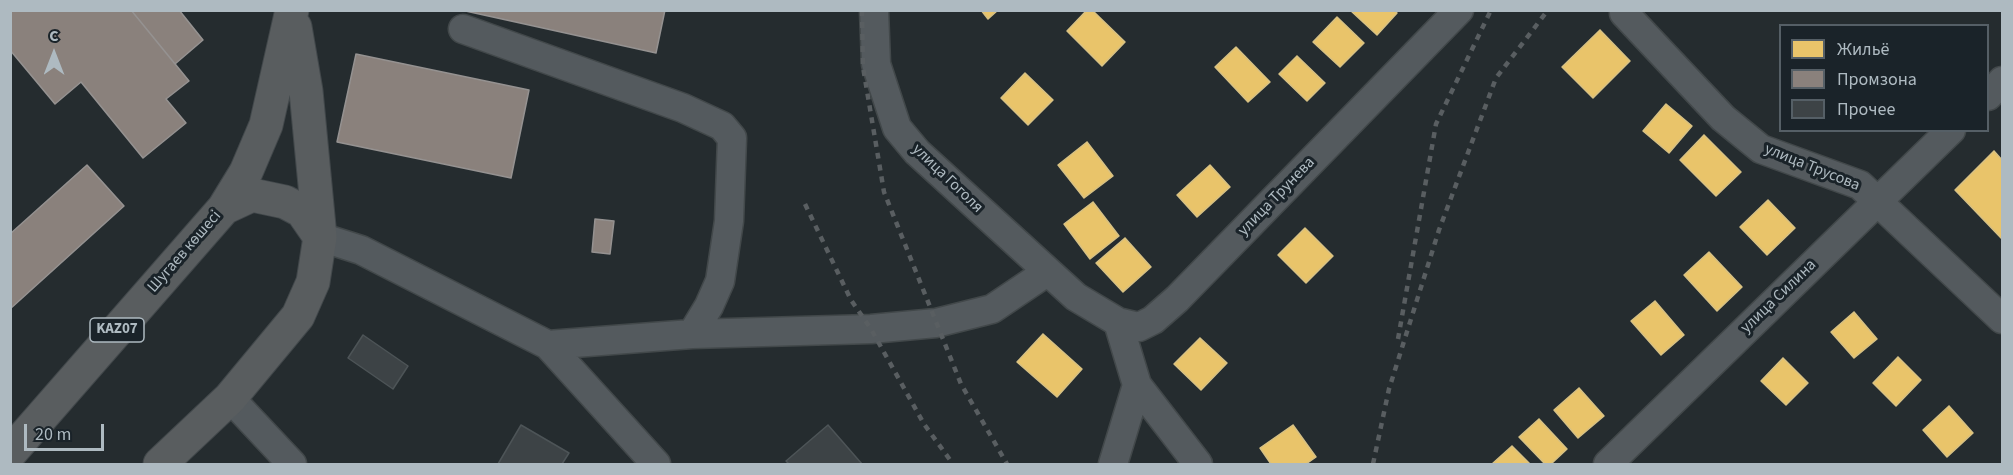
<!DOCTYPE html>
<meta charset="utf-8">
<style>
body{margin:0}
#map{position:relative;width:2013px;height:475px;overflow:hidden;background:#252c2f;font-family:"Source Sans 3",sans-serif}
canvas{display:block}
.frame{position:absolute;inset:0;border:12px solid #aebac1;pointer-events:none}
.legend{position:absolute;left:1779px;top:24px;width:210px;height:108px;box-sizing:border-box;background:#1a2329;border:2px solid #555f66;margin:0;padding:8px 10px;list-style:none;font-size:18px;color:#aebac1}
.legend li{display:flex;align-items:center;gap:12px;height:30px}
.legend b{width:30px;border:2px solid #555f66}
.north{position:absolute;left:24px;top:24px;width:60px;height:60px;-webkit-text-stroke:4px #1a2329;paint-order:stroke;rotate:0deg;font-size:16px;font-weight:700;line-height:24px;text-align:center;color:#aebac1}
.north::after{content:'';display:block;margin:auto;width:21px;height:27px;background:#aebac1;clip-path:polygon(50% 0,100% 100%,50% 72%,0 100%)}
.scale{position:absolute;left:24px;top:424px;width:80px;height:27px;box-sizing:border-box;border:3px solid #aebac1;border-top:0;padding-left:8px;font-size:18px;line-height:21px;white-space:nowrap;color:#aebac1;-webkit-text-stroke:4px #1a2329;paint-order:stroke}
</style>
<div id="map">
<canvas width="2013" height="475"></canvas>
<div class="frame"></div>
<ul class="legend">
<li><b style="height:16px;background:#e9c46a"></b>Жильё</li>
<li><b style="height:16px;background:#8a817c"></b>Промзона</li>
<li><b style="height:16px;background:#3d4346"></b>Прочее</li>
</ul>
<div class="north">С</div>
<div class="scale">20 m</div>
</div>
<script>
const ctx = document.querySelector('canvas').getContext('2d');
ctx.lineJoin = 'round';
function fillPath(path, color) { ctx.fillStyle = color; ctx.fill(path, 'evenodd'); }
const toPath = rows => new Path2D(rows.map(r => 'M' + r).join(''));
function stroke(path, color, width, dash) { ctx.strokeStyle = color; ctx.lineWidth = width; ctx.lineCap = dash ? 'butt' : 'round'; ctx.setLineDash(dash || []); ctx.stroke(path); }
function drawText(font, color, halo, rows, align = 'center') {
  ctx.font = font + ' "Source Sans 3",sans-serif'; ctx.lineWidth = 6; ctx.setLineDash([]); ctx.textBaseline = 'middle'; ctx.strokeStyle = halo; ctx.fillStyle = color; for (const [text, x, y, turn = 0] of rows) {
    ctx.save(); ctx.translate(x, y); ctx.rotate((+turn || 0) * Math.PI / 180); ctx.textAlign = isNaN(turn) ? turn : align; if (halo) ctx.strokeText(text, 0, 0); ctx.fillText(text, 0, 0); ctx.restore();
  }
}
const homes = toPath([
 [981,10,998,10,988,19,981,10],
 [1087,10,1092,10,1125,42,1102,66,1067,31,1087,10],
 [1350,10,1394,10,1397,13,1377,35,1350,10],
 [1337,17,1364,43,1340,67,1313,42,1337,17],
 [1600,30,1630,61,1593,98,1562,67,1600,30],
 [1236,47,1270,82,1248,102,1215,67,1236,47],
 [1297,56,1325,83,1307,101,1279,74,1297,56],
 [1025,73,1053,100,1028,125,1001,98,1025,73],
 [1666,104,1692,126,1669,153,1643,131,1666,104],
 [1704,135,1741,172,1716,196,1680,160,1704,135],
 [1087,142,1113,176,1084,198,1058,165,1087,142],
 [1994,151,2002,160,2002,239,1955,190,1994,151],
 [1210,165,1230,187,1197,217,1177,195,1210,165],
 [1768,200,1795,228,1767,255,1740,227,1768,200],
 [1093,202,1119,236,1090,259,1064,224,1093,202],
 [1305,228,1333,256,1306,283,1278,255,1305,228],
 [1125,238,1151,267,1123,292,1096,263,1125,238],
 [1709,252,1742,287,1717,311,1684,275,1709,252],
 [1655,301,1684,335,1661,355,1631,321,1655,301],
 [1854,312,1877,339,1854,358,1831,332,1854,312],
 [1043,334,1082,369,1057,397,1017,362,1043,334],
 [1200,338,1227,363,1201,390,1174,364,1200,338],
 [1898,357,1921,380,1896,406,1873,383,1898,357],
 [1783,358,1808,383,1786,405,1761,381,1783,358],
 [1579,388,1604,416,1578,438,1554,410,1579,388],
 [1949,406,1973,433,1947,457,1923,430,1949,406],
 [1539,419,1567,449,1551,464,1545,464,1519,437,1539,419],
 [1293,425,1316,457,1306,464,1271,464,1260,448,1293,425],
 [1512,446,1530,464,1492,464,1512,446]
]);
fillPath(homes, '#e9c46a');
stroke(homes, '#d7c184', 1.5);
const industry = toPath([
 [10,10,131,10,189,81,166,99,186,123,143,158,81,82,55,104,10,50,10,10],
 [131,10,179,10,203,40,175,64,131,10],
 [461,10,665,10,656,53,461,10],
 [356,54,529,90,511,178,337,142,356,54],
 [87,165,124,206,10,309,10,234,87,165],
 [595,219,614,221,610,254,592,252,595,219]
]);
fillPath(industry, '#8a817c');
stroke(industry, '#959291', 1.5);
const building = toPath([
 [363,335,408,366,393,389,348,358,363,335],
 [521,425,569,453,562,464,498,464,521,425],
 [828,425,862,464,789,464,786,461,828,425]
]);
fillPath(building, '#3d4346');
stroke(building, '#4d5457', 1.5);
const minor = toPath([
 [874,10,876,64,897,128,917,152,1076,297,1118,322,1139,327,1153,320,1177,299,1459,10],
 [1624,13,1723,118,1761,149,1860,185,2002,319],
 [463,29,683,108,722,126,732,138,729,221,720,281,709,306,692,334],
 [1988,96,2002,81],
 [320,237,361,250,548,345,656,464],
 [1118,322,1137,385,1198,464],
 [548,345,692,334,871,329,936,323,992,309,1047,272],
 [230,398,292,464],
 [1113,464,1137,385],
 [1608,464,1951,130]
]);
const highway = toPath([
 [224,208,252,195,285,202,302,211,320,237],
 [10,453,224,208,246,172,266,125,292,10],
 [160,464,230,398,298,316,313,282,320,237,306,91,295,27]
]);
stroke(minor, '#42484a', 31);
stroke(highway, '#42484b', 35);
stroke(minor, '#545a5e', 28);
stroke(highway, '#595d5f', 33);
stroke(toPath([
 [862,10,863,67,884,192,961,384,1007,464],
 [805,204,851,300,871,329,924,424,953,464],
 [1398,339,1436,124,1491,10],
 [1373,464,1389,389,1439,230,1496,78,1548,10]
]), '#595e61', 4.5, [6, 6]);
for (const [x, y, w] of [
 [117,330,54]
]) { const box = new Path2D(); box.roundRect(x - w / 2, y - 12, w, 24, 4.5); ctx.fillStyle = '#1a2329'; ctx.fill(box); stroke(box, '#aebac1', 1.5); }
drawText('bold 15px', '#aebac1', null, [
 ["KAZ07",117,330]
]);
drawText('16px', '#aebac1', '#1a2329', [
 ["улица Трусова",1812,168,22],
 ["улица Гоголя",947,179,44],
 ["улица Трунева",1277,197,-46],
 ["Шугаев көшесі",185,252,-49],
 ["улица Силина",1779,297,-44]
]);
</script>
